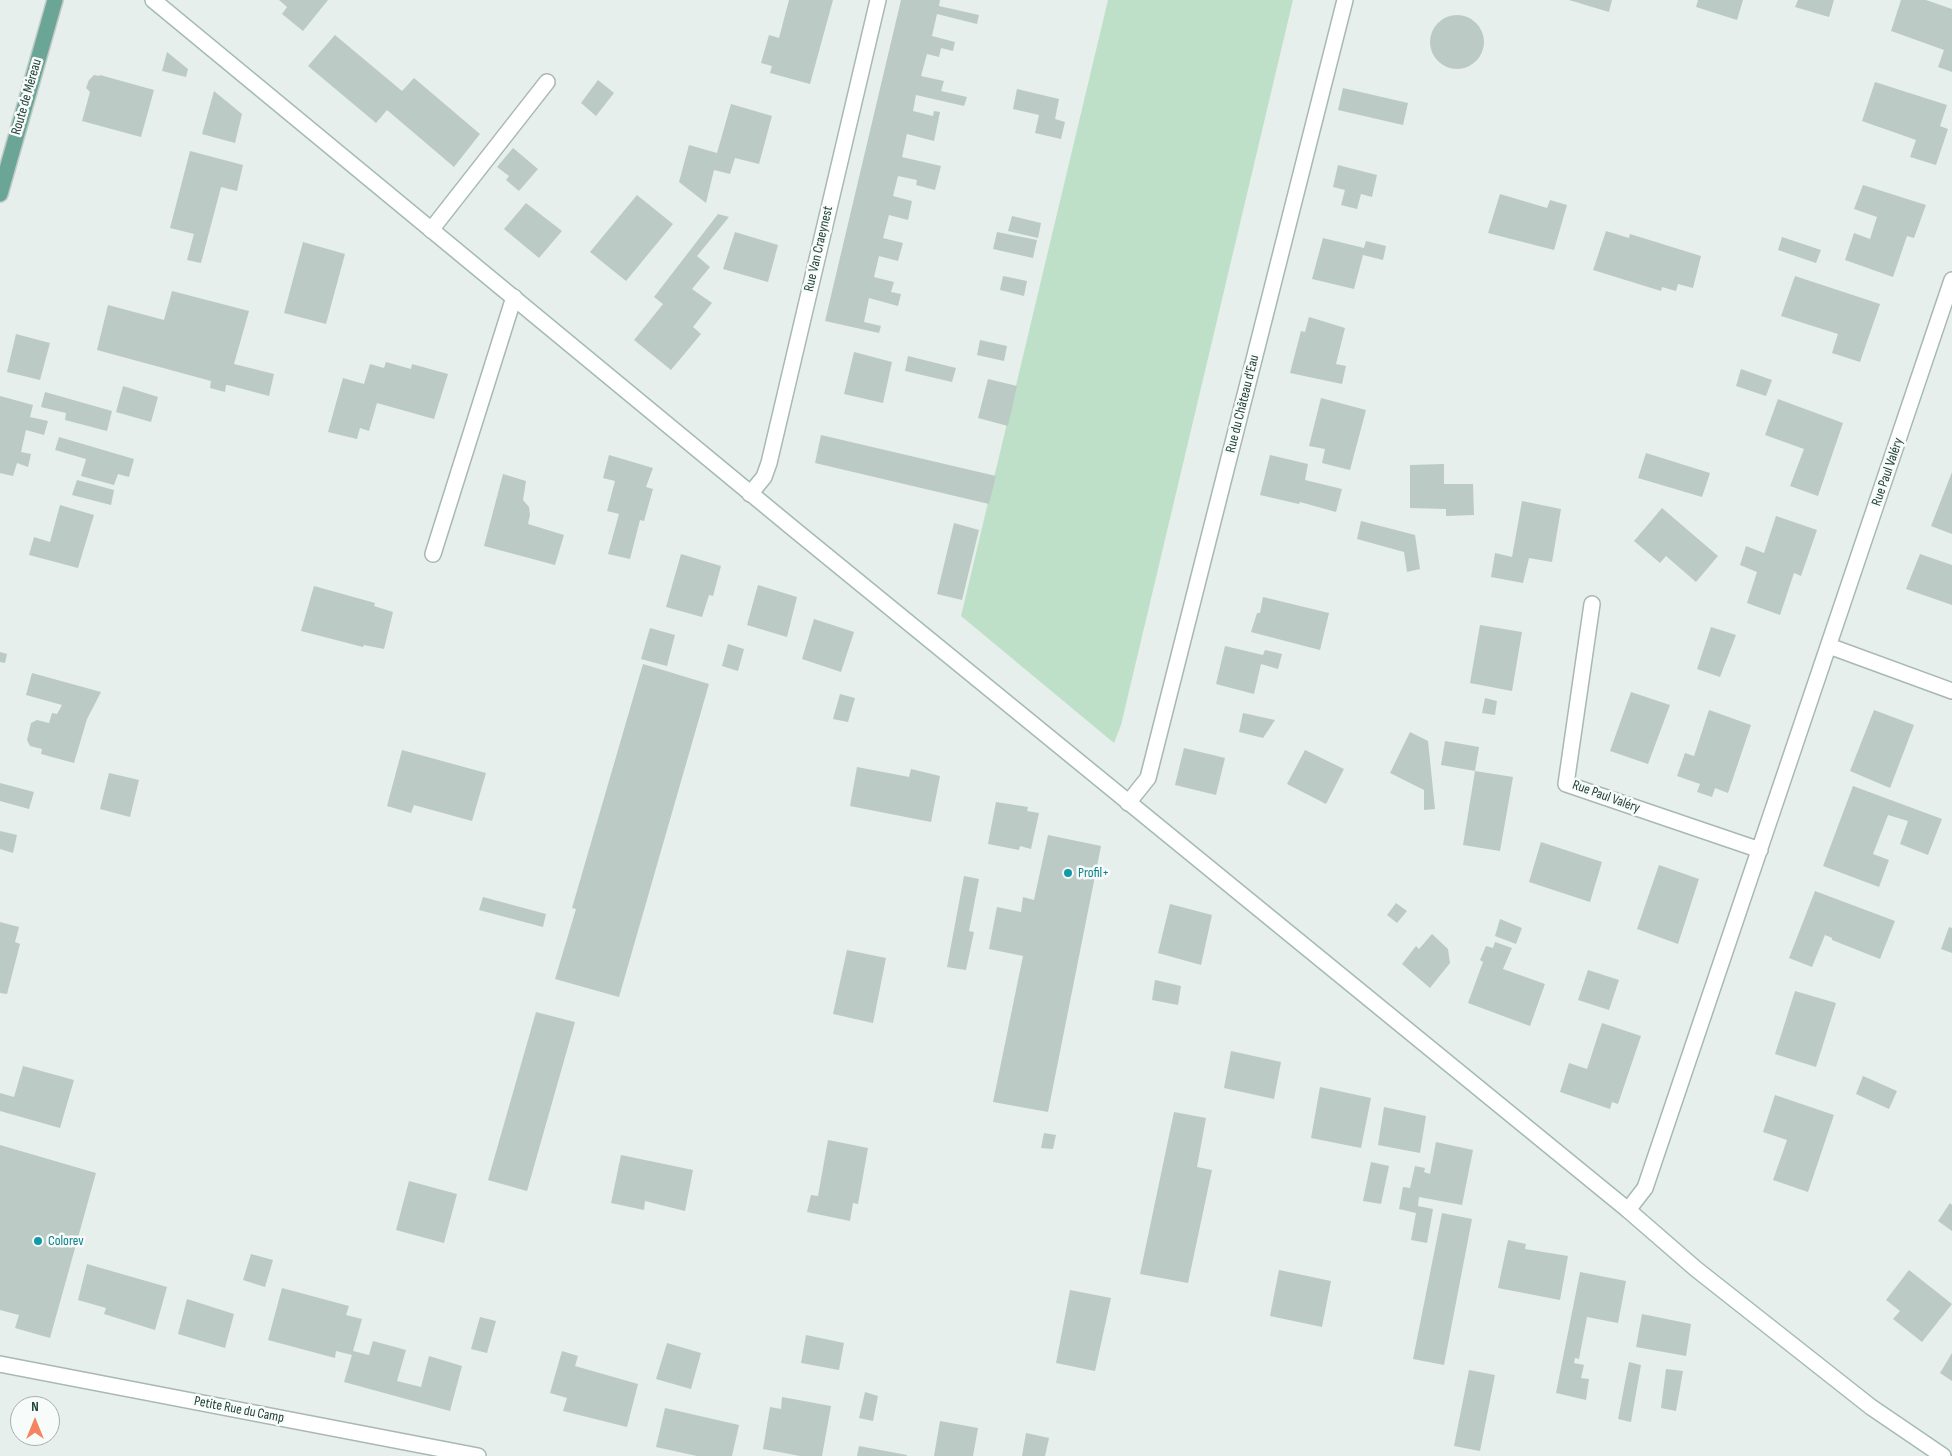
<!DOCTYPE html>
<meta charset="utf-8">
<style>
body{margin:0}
#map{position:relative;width:1952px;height:1456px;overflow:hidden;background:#e6efeb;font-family:"Sofia Sans Condensed",sans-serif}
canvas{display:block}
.north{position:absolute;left:10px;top:1396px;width:50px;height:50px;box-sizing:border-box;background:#f7fbf9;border:1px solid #a3b1ad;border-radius:50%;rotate:0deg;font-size:14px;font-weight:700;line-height:20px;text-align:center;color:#24423a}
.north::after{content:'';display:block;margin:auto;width:18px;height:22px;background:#f4845f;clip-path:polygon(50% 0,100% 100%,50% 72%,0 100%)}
</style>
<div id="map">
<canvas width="1952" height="1456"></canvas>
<div class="north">N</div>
</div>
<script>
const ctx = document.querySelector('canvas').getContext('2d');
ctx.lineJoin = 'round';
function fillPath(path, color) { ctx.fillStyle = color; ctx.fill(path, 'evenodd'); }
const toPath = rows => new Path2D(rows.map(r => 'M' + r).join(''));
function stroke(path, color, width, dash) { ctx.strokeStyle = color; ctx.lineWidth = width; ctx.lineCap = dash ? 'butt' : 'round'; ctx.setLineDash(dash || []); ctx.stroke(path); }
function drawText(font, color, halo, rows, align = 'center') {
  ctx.font = font + ' "Sofia Sans Condensed",sans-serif'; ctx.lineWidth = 5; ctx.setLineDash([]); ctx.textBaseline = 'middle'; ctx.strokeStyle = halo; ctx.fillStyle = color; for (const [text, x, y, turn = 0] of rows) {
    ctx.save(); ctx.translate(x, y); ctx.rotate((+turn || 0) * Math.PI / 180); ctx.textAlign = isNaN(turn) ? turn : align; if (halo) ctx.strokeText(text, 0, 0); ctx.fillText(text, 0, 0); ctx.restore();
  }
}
fillPath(toPath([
 [1108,0,1293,0,1121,725,1114,743,961,616]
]), '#bfe0c8');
fillPath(toPath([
 [279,0,328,0,303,31,282,14,287,7],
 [789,0,833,0,810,84,770,73,772,66,761,63,769,35,779,38],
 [901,0,940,0,939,6,979,15,977,24,937,14,932,36,955,42,953,51,941,48,939,57,927,54,921,76,944,81,941,91,967,97,964,106,916,95,913,111,933,116,934,111,940,112,934,141,907,134,902,157,941,166,935,190,916,185,917,180,898,176,893,196,912,201,908,220,889,215,883,238,903,243,898,261,879,256,874,277,894,282,891,292,901,294,898,306,869,298,864,322,881,326,879,333,825,321],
 [1569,0,1612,0,1609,12],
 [1698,0,1743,0,1737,20,1696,7],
 [1798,0,1834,0,1829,17,1795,7],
 [1901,0,1926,0,1952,9,1952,72,1938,67,1944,50,1891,31],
 '1430 42a27 27 0 1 1 54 0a27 27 0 1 1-54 0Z',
 [335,35,402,91,414,78,480,134,454,167,387,110,376,123,308,66],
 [167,52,188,69,186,77,162,71],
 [94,75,99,76,100,75,154,90,141,137,82,121,90,92,86,88,89,80],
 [598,80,614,93,596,116,581,103],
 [1875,82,1947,105,1940,126,1948,129,1936,165,1910,157,1916,140,1862,121],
 [1343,88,1408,103,1403,125,1338,110],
 [1017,89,1059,99,1055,119,1065,122,1061,139,1035,133,1039,115,1013,109],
 [214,91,242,114,235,143,202,134],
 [731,104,772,116,759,164,735,158,730,174,714,170,706,203,679,182,689,145,717,153],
 [513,148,538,169,519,191,506,180,509,176,497,167],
 [190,151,243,165,237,191,221,187,201,263,187,260,194,234,170,228],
 [1338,165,1377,175,1372,197,1361,194,1357,209,1341,205,1345,190,1333,187],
 [1863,185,1926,205,1914,238,1907,236,1893,277,1845,260,1854,233,1870,239,1877,217,1854,209],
 [1500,194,1547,208,1550,200,1567,205,1554,250,1488,233],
 [637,195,673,224,626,281,590,252],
 [526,203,562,231,539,258,504,229],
 [718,214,729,217,697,256,710,267,692,289,712,303,693,327,701,334,671,370,634,340,663,304,654,297],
 [1012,216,1041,223,1038,238,1008,231],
 [1606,231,1629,238,1630,234,1701,256,1693,288,1678,284,1676,291,1662,287,1661,291,1593,270],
 [735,232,778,245,768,282,723,269],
 [997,232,1037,240,1033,258,993,249],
 [1782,237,1821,250,1816,263,1778,250],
 [1323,238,1364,248,1366,241,1386,246,1383,260,1363,255,1354,289,1312,279],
 [303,242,345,254,326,324,284,313],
 [1003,276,1027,281,1024,296,1000,290],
 [1795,276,1880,304,1860,362,1832,353,1838,334,1781,316],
 [172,291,249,311,234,364,274,374,269,396,228,385,226,385,225,392,210,388,211,381,97,350,108,305,164,320],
 [1309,317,1345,328,1336,364,1346,366,1342,384,1290,373,1301,331,1305,332],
 [16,334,50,343,40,380,7,372],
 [980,340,1007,346,1004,361,977,355],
 [854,352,892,362,883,403,844,394],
 [908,356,956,368,952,382,905,371],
 [386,362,411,369,412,364,448,374,434,419,377,403,369,431,360,428,357,439,328,432,343,378,364,384,370,364,384,368],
 [1741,369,1772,380,1766,396,1736,386],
 [988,379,1017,386,1008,426,978,418],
 [123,386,158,397,151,422,116,412],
 [45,392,112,411,107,431,65,420,66,413,41,407],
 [0,396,33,405,30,417,48,421,44,435,26,430,21,452,31,454,28,467,17,463,13,476,0,473],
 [1321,398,1366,410,1350,470,1322,463,1325,449,1309,446],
 [1778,399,1843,423,1818,496,1790,486,1804,449,1765,435],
 [821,435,996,476,989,504,815,463],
 [59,437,134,459,129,477,118,474,114,485,81,476,86,459,55,450],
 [1646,453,1710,473,1702,497,1638,478],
 [609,455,653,468,646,487,653,489,644,521,640,520,630,559,608,554,619,514,607,511,615,481,603,478],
 [1270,455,1308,464,1305,480,1342,489,1336,512,1300,502,1299,504,1260,495],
 [1444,464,1444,484,1473,484,1474,515,1446,516,1446,509,1410,508,1410,465],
 [1952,472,1952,534,1931,526],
 [503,474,526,481,523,500,529,507,530,515,528,524,564,535,555,565,484,546],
 [77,480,114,490,111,505,72,495],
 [1522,501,1561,509,1552,562,1529,558,1523,583,1491,577,1495,553,1512,557],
 [60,505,94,515,78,568,29,555,34,537,50,542],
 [1662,508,1718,556,1696,582,1666,556,1660,563,1634,541],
 [1776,516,1817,530,1801,576,1794,573,1780,615,1747,603,1757,572,1740,565,1746,546,1764,553],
 [1361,521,1415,535,1420,569,1407,572,1404,552,1357,539],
 [954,523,979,530,962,600,937,594],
 [681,554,721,566,713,596,709,595,702,617,666,607],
 [1920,554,1952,565,1952,605,1906,589],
 [758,585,797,597,787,637,747,625],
 [314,586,375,603,374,606,393,612,384,649,364,645,363,647,301,631],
 [1263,597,1329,613,1320,650,1251,632,1257,613,1260,613],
 [814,619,854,632,841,672,802,659],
 [1480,625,1522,632,1512,691,1470,683],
 [1711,627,1736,635,1720,677,1697,669],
 [650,628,675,635,667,666,641,659],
 [728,644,744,649,738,671,722,666],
 [1225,646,1263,655,1265,650,1282,654,1278,669,1261,664,1254,694,1216,684],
 [0,652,7,654,5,663,0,662],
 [643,664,709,684,619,997,555,979,576,909,572,908],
 [32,673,101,692,87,719,74,763,41,754,42,749,30,746,27,740,31,723,37,720,49,723,52,713,57,714,62,705,26,695],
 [1631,692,1670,705,1648,764,1610,751],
 [840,694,855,698,848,722,833,719],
 [1485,698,1497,701,1495,715,1482,713],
 [1709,710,1751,725,1728,793,1715,788,1712,797,1697,792,1700,784,1677,776,1685,753,1694,756],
 [1874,710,1914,725,1890,788,1850,771],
 [1243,713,1275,720,1263,738,1239,732],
 [1410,732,1428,741,1435,809,1424,810,1424,790,1390,773],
 [1445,741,1479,747,1475,771,1441,765],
 [1184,748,1225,758,1216,795,1175,785],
 [402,750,486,773,472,821,414,805,411,813,387,806],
 [1305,750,1344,769,1326,804,1287,784],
 [857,767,909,777,911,769,940,776,931,822,850,806],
 [1475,771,1513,777,1500,851,1463,845],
 [109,773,139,780,130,817,100,809],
 [0,783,34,792,29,809,0,801],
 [1853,786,1942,819,1928,855,1900,844,1908,821,1888,815,1873,854,1889,860,1879,887,1823,866],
 [996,802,1028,807,1027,811,1039,813,1031,849,1020,846,1019,850,988,844],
 [0,831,17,835,13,853,0,849],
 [1048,835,1101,846,1048,1112,993,1102,1023,956,989,949,997,907,1021,912,1023,897,1034,900],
 [1541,842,1602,862,1590,902,1529,882],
 [1659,865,1699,879,1678,944,1637,929],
 [964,876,979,879,969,931,974,932,966,970,947,967],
 [1815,891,1895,921,1880,959,1832,940,1832,938,1825,935,1812,967,1789,958],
 [483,897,546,914,543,927,479,910],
 [1396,903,1407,911,1397,923,1387,915],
 [1170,904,1212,915,1201,965,1158,953],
 [1500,919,1522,928,1516,944,1495,936],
 [0,922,19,927,15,942,20,944,7,994,0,993],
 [1949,927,1952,928,1952,953,1941,949],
 [1432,934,1448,949,1450,963,1430,988,1402,964,1416,946,1419,949],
 [1495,942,1512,948,1503,969,1545,984,1530,1026,1468,1003,1483,962,1480,960,1486,946,1493,948],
 [847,950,886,958,873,1023,833,1014],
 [1588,970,1619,980,1609,1010,1578,1000],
 [1155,980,1181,986,1178,1005,1152,1000],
 [1795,991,1836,1003,1816,1067,1775,1054],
 [536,1012,575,1022,527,1191,488,1180],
 [1602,1023,1641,1036,1618,1104,1612,1102,1610,1109,1560,1092,1569,1063,1587,1069],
 [1231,1051,1281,1062,1274,1099,1224,1088],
 [23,1066,74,1080,60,1128,0,1111,0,1093,14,1097],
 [1863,1076,1897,1091,1889,1109,1856,1094],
 [1320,1087,1371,1098,1361,1148,1311,1138],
 [1775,1095,1834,1115,1808,1192,1773,1180,1787,1140,1763,1132],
 [1384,1107,1426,1116,1420,1153,1378,1145],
 [1174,1112,1206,1118,1197,1167,1212,1170,1188,1283,1140,1274],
 [1044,1133,1056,1135,1053,1149,1041,1148],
 [828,1140,868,1148,858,1204,853,1203,850,1221,807,1212,811,1195,818,1196],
 [1436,1142,1473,1150,1462,1205,1419,1197,1418,1206,1433,1209,1427,1243,1411,1240,1416,1213,1399,1209,1403,1187,1410,1188,1415,1166,1425,1168,1424,1172,1430,1174],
 [0,1145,96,1173,50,1338,15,1328,19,1315,0,1310],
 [621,1155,693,1170,685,1211,645,1201,644,1210,611,1203],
 [1371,1162,1389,1166,1381,1204,1363,1201],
 [409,1181,457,1194,444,1243,396,1230],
 [1950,1203,1952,1205,1952,1231,1938,1221],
 [1442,1213,1472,1219,1444,1365,1413,1359],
 [1508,1240,1526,1244,1525,1249,1568,1256,1560,1300,1498,1288],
 [251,1254,273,1260,265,1287,243,1280],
 [87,1264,167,1287,155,1330,104,1314,106,1308,78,1300],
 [1279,1270,1331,1281,1322,1327,1270,1316],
 [1909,1270,1952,1304,1922,1342,1893,1319,1900,1311,1886,1300],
 [1580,1272,1626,1281,1618,1323,1587,1317,1579,1359,1575,1358,1574,1363,1584,1365,1581,1378,1589,1379,1586,1400,1556,1393],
 [282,1288,349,1306,346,1315,362,1319,353,1351,369,1355,373,1341,406,1350,397,1381,421,1387,429,1356,462,1366,450,1411,344,1382,352,1355,336,1351,335,1358,268,1340],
 [1070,1290,1111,1298,1095,1371,1056,1363],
 [187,1299,234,1314,225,1348,178,1334],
 [1642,1314,1691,1324,1686,1356,1636,1347],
 [480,1317,496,1321,487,1353,471,1349],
 [806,1335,844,1343,839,1370,801,1363],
 [667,1343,701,1353,691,1389,656,1379],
 [562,1351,578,1356,575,1366,638,1384,627,1427,563,1411,567,1398,550,1393],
 [1952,1353,1952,1381,1940,1373],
 [1629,1362,1641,1365,1631,1422,1618,1419],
 [1666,1369,1683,1371,1676,1411,1661,1408],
 [1469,1370,1495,1375,1480,1451,1454,1446],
 [865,1392,878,1396,873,1421,859,1418],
 [782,1397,831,1406,822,1456,800,1456,763,1449,770,1407,781,1409],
 [665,1408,739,1425,732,1456,697,1456,656,1447],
 [940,1421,978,1428,973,1456,934,1456],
 [1026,1433,1049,1438,1045,1456,1022,1456],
 [859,1446,907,1455,907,1456,857,1456]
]), '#bbcac4');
const lane = toPath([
 [431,230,547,82]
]);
const street = toPath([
 [750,494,764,477,769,463,878,0],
 [433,554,514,297],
 [1592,604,1566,784,1760,850],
 [1829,646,1952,691],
 [1128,803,1148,778,1345,0],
 [1628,1210,1645,1188,1952,280],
 [0,1364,478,1456]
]);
const secondary = toPath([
 [153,0,795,530,1628,1210,1696,1269,1871,1407,1943,1456]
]);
const primary = toPath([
 [0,194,55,0]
]);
stroke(lane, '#a8b8b2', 18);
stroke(street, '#a8b8b2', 18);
stroke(secondary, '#a4bbb3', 18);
stroke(primary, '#c2cac8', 18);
stroke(lane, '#fff', 15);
stroke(street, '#fff', 15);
stroke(secondary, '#fff', 15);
stroke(primary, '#6aa596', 15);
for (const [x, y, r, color] of [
 [1068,873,5,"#0f9aa8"],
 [38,1241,5,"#0f9aa8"]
]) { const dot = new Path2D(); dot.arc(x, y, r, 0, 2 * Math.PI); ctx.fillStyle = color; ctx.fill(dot); stroke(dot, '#f7fbf9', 2); }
drawText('14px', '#24423a', '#f7fbf9', [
 ["Route de Méreau",27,97,-74],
 ["Rue Van Craeynest",819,249,-77],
 ["Rue du Château d'Eau",1243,404,-76],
 ["Rue Paul Valéry",1888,472,-71],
 ["Rue Paul Valéry",1606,797,20],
 ["Petite Rue du Camp",239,1410,11]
]);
drawText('14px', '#0d838f', '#f7fbf9', [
 ["Profil+",1078,873],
 ["Colorev",48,1241]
], 'left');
</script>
